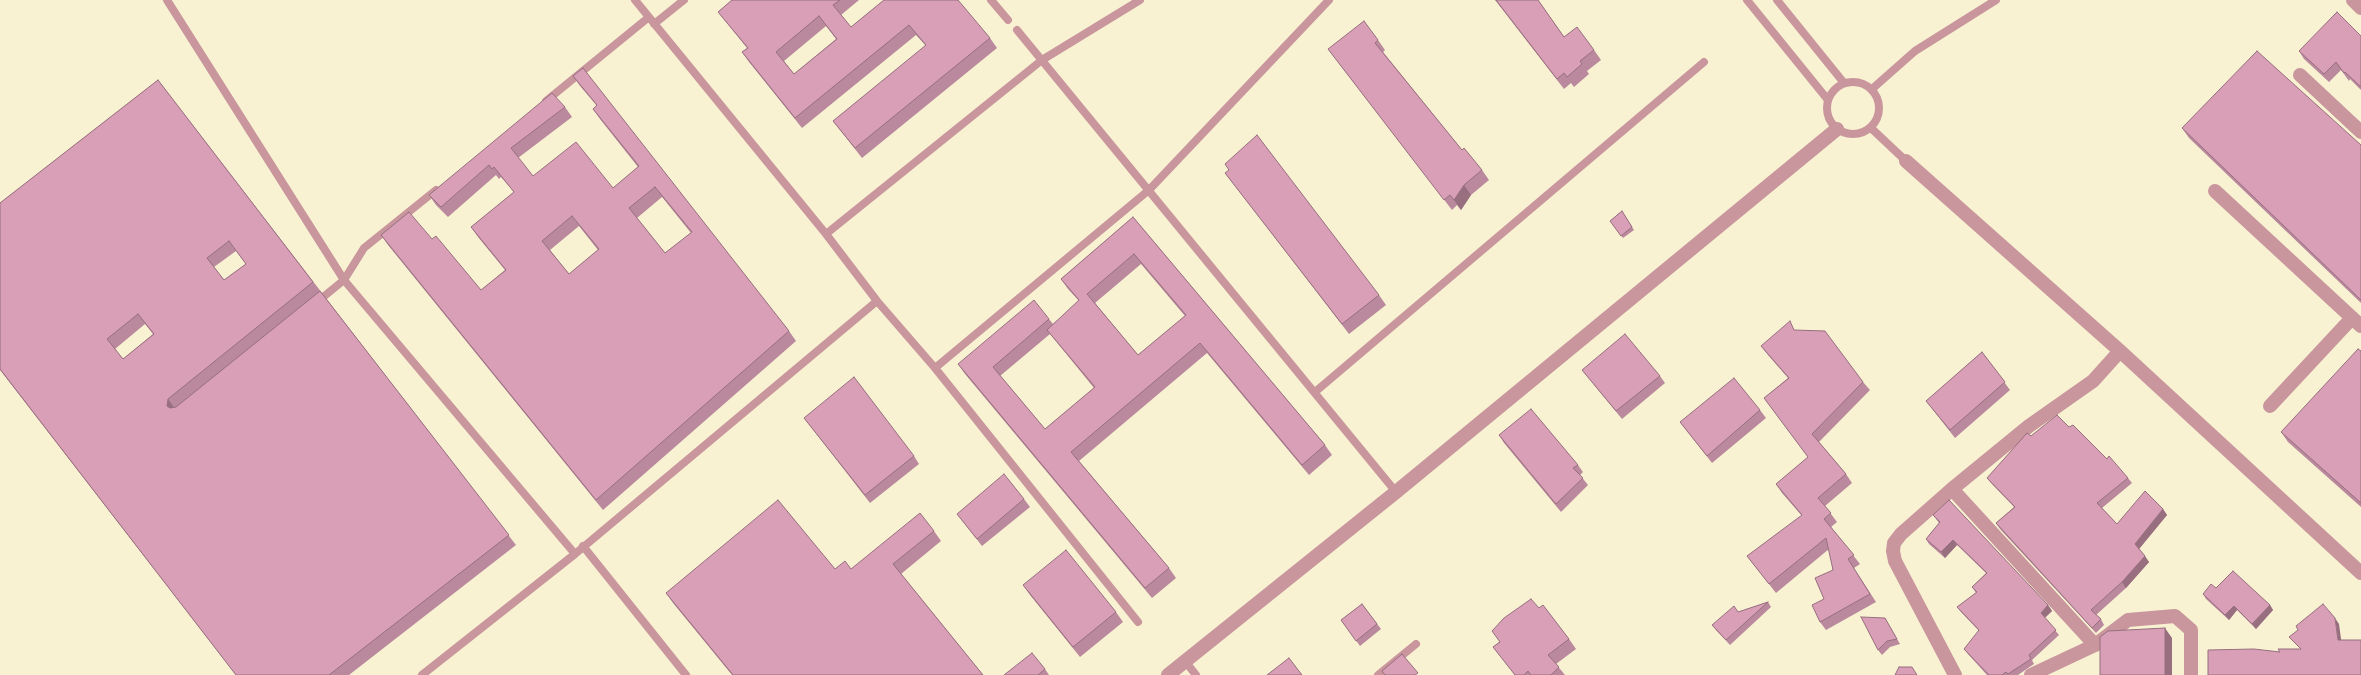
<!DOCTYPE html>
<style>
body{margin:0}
canvas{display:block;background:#f8f2d3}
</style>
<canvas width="2361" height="675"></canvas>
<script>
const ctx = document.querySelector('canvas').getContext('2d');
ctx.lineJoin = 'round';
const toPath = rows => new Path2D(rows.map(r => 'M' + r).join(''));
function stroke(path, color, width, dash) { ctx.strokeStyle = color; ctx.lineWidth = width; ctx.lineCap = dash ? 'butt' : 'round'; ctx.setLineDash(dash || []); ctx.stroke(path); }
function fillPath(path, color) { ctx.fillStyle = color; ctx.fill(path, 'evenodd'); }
stroke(toPath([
 [167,0,344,280,575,554],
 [635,0,826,234,877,301,935,368,1138,622],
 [991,0,1008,20],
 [1747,0,1828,100],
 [1777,0,1844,83],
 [654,24,684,0],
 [1017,30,1396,492],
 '1827 108a26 26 0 1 1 52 0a26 26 0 1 1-52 0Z',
 [1872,89,1915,51,1996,0],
 [546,101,649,17],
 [1871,128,1906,161],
 [826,234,1042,60,1140,0],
 [317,302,344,280,364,248,436,190],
 [935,368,1149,190,1329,0],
 [1315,392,1704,62],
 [583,546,686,675],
 [1185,661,1196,675],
 [422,675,575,554,877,301],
 [1378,675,1416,644]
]), '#c8969c', 8);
stroke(toPath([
 [2353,0,2361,8],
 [2300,75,2361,132],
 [1906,161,2120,351,2361,573],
 [2215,191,2361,326],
 [2270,406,2352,318],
 [1952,489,2095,645],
 [1168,675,1396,492,1837,129],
 [1955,675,1895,561,1893,551,1894,543,1901,534,1952,489,2029,426,2093,381,2120,351],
 [2031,675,2095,645,2128,620,2175,616,2191,630,2191,675]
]), '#c8969c', 14);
fillPath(toPath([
 [732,0,859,0,841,15,851,27,884,0,990,38,997,48,862,158,833,121,926,46,916,35,802,128,749,62,742,52,747,48,718,12],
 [826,26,836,39,794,74,784,61],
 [1495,0,1538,0,1564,37,1594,50,1601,60,1587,71,1589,74,1574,87,1571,83,1564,89],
 [2361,36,2361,90,2350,79,2349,81,2341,70,2329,82,2304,59,2299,51],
 [1378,40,1385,50,1383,52,1462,150,1482,170,1489,180,1471,195,1461,210,1457,205,1452,210,1328,49],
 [573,76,789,331,796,341,603,510,388,245,381,235,432,239,481,290,505,270,478,237,471,227,514,192,501,177,499,179,496,175,448,217,436,205,429,195,565,107,572,117,518,158,533,176,613,188,638,167,600,119,593,109,597,106,580,86],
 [662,197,691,233,665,253,637,218],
 [579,226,598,250,569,274,550,250],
 [158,80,516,545,349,675,236,675,0,370,0,203],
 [236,251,246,264,224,280,214,267],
 [145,324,153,334,123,359,115,349],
 [2182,128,2361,145,2361,303,2189,138],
 [1225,173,1379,295,1386,305,1349,334],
 [1622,211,1634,230,1623,238,1610,221],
 [1133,217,1325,445,1332,455,1309,475,1207,353,1079,461,1169,568,1176,578,1152,598,965,374,958,364,1049,319,1053,324,1079,301,1068,289,1061,279],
 [1141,264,1185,316,1138,355,1095,303],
 [1050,334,1094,388,1045,429,1000,376],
 [1796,330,1863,382,1870,390,1819,442,1846,474,1852,483,1825,506,1837,522,1831,527,1860,564,1854,568,1876,602,1826,630,1820,622,1824,599,1833,570,1829,549,1776,593,1747,556,1802,516,1782,493,1776,484,1808,457,1764,398,1788,378,1768,355,1761,346],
 [2361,351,2361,507,2288,442,2281,432],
 [1982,352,2010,390,1955,438,1926,401],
 [1582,370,1660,376,1665,383,1622,419],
 [1760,410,1766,418,1712,463,1680,422],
 [804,418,914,456,919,464,870,503],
 [2069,427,2107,459,2128,478,2132,483,2102,508,2117,524,2163,509,2167,515,2139,549,2149,562,2126,588,2096,615,2101,619,2104,625,2096,633,2000,529,1996,523,2014,507,1991,483,1987,478,2031,436],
 [1499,435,1578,465,1583,472,1580,475,1588,485,1561,512,1504,443],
 [1024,499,1030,507,982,546,957,514],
 [1933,515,2048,605,2052,611,2045,618,2059,635,2032,660,2034,664,2018,675,1987,675,1968,654,1964,649,1979,631,1961,612,1957,607,1976,593,1972,587,1986,573,1957,545,1945,558,1929,544,1926,539,1939,523],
 [934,531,941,541,901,574,983,675,732,675,673,603,666,593,835,569,851,569],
 [1023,585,1116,612,1123,622,1080,657,1030,595],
 [2216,588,2270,605,2273,610,2256,629,2237,610,2229,620,2206,599,2203,594],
 [1768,602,1771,607,1730,645,1716,630,1712,625,1739,612],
 [1362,604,1381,629,1360,646,1341,620],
 [1539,608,1569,639,1576,649,1556,664,1565,675,1515,675,1493,647],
 [1885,618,1900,644,1890,647,1882,655,1878,650],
 [1045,669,1049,675,1004,675]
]), '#ba899d');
fillPath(toPath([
 [1464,185,1471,195,1461,210,1454,200],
 [168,399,175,409,174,416,167,406],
 [2163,509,2167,515,2139,549,2135,544],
 [1953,540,1957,545,1945,558,1941,552],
 [2145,556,2149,562,2126,588,2122,582],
 [2048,605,2052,611,2044,618,2041,613],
 [2270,605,2273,610,2256,629,2252,624],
 [2234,606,2237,610,2229,620,2225,615],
 [2335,618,2339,624,2342,646,2338,640],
 [2165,628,2172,638,2172,675,2165,675]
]), '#976f7f');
const building = toPath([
 [732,0,840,0,833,5,851,27,884,0,958,0,990,38,855,148,833,121,926,45,909,25,795,118,742,52,748,48,718,12,732,0],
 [819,16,837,39,794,74,776,52,819,16],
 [1496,0,1538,0,1564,37,1577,27,1594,50,1580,61,1582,64,1567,77,1564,73,1557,79,1496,0],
 [2337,12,2361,36,2361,87,2345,72,2344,73,2336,62,2324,74,2299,51,2337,12],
 [1364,21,1378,40,1375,43,1462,150,1464,148,1482,170,1464,185,1454,200,1450,195,1444,200,1328,49,1364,21],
 [2257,51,2361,145,2361,300,2182,128,2257,51],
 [583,68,789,331,596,500,381,235,409,212,432,239,436,236,481,290,506,270,471,227,514,192,494,167,492,169,489,165,441,207,429,195,552,93,565,107,511,148,533,176,576,142,613,188,639,166,593,109,597,105,573,76,583,68],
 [655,187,692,232,665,253,629,208,655,187],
 [572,216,599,249,569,274,542,241,572,216],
 [158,80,313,282,168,399,167,406,170,408,176,407,320,291,509,535,329,675,236,675,0,369,0,203,158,80],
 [229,241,246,264,224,280,207,258,229,241],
 [138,314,154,334,123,359,107,339,138,314],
 [1257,135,1379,295,1342,324,1225,173,1229,170,1225,164,1257,135],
 [1622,211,1632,227,1621,236,1610,221,1622,211],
 [1133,217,1325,445,1302,465,1200,343,1071,452,1169,568,1145,588,958,364,1034,300,1049,319,993,367,1045,429,1095,387,1047,330,1079,300,1061,279,1133,217],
 [1134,254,1186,315,1138,355,1087,294,1134,254],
 [1790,321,1794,330,1825,331,1863,382,1812,434,1846,474,1818,498,1831,513,1824,519,1854,555,1848,559,1870,594,1820,622,1812,605,1824,599,1815,578,1833,570,1826,538,1769,584,1747,556,1802,515,1776,484,1808,457,1764,398,1789,378,1761,346,1790,321],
 [1625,334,1660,376,1616,411,1582,370,1625,334],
 [2358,349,2361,351,2361,503,2281,432,2358,349],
 [1982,352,2005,382,1950,430,1926,401,1982,352],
 [854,377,914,456,865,495,804,418,854,377],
 [1734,378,1760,410,1707,456,1680,422,1734,378],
 [1531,409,1578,465,1573,468,1583,478,1556,504,1499,435,1531,409],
 [2057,415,2069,427,2073,425,2107,459,2109,456,2128,478,2097,503,2117,524,2145,491,2163,509,2135,544,2145,556,2122,582,2091,610,2101,619,2092,628,1996,523,2015,507,1987,478,2027,433,2031,436,2057,415],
 [1004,474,1024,499,977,539,957,514,1004,474],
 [778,500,835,569,845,561,851,569,920,513,934,531,893,564,983,675,733,675,666,593,778,500],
 [1949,500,2048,605,2041,613,2056,630,2029,655,2031,659,2008,674,2006,672,2002,675,1989,675,1964,649,1979,630,1957,607,1977,592,1972,587,1987,573,1953,540,1941,552,1926,539,1940,522,1933,515,1949,500],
 [1066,550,1116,612,1073,647,1023,585,1066,550],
 [2233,571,2270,605,2252,624,2234,606,2225,615,2203,594,2211,584,2216,588,2233,571],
 [1531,599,1539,608,1543,605,1569,639,1548,655,1559,667,1551,675,1531,675,1528,671,1524,675,1515,675,1493,647,1500,642,1492,631,1504,618,1531,599],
 [1768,602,1726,640,1712,625,1734,606,1738,612,1768,602],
 [1362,604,1377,624,1356,641,1341,620,1362,604],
 [2323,604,2335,618,2338,640,2361,640,2361,675,2208,675,2208,650,2254,649,2280,652,2278,649,2301,649,2289,637,2298,630,2296,626,2323,604],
 [1861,617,1885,618,1897,639,1887,641,1878,650,1861,617],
 [2165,628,2165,675,2100,675,2100,637,2108,631,2165,628],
 [1032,653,1045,669,1038,675,1004,675,1032,653],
 [1402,654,1418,673,1415,675,1385,675,1382,671,1402,654],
 [1289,658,1302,675,1267,675,1289,658],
 [1899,667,1912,667,1917,675,1895,675,1899,667]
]);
fillPath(building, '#d89fb6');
stroke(building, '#976f7f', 1);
</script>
